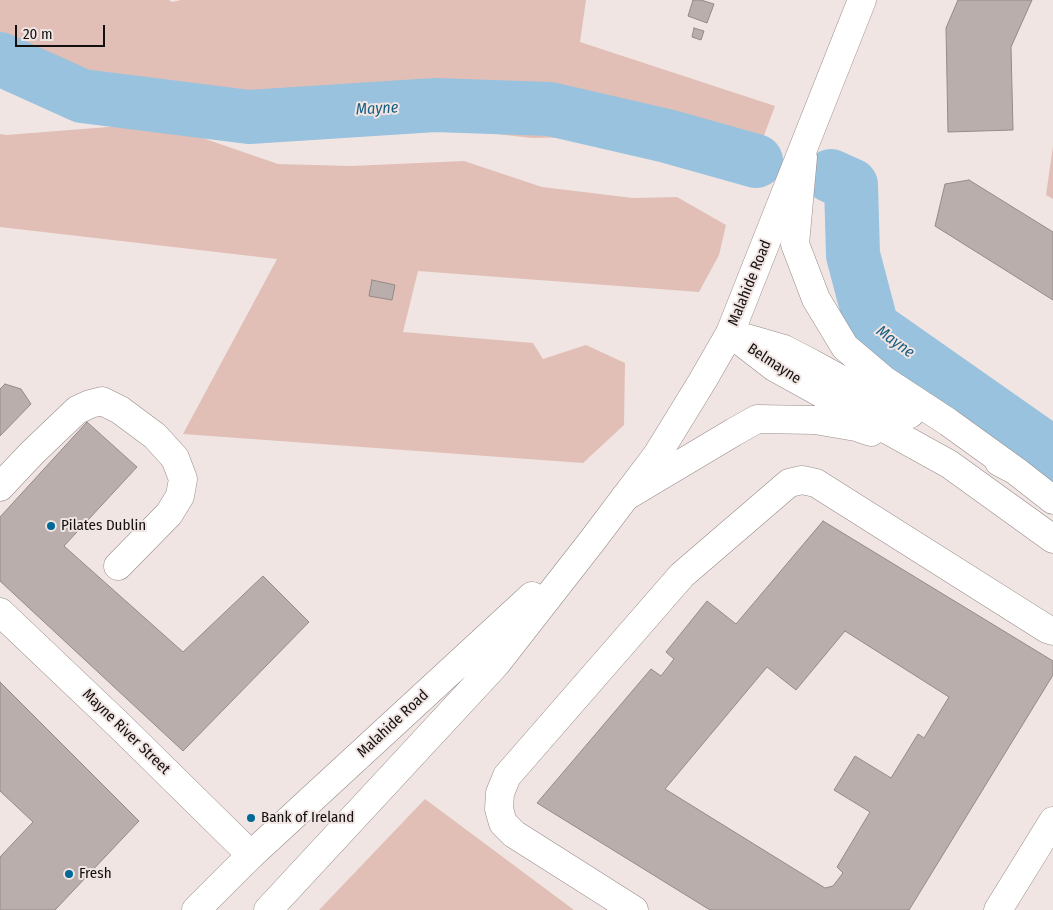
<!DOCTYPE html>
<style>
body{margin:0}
#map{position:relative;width:1053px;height:910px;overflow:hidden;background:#f0e5e2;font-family:"Fira Sans Condensed",sans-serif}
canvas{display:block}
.scale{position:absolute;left:15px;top:25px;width:90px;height:22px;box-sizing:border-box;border:2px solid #13100f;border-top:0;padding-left:6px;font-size:15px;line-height:18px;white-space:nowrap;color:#13100f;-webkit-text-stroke:4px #f0e5e2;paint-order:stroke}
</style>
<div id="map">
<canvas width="1053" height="910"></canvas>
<div class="scale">20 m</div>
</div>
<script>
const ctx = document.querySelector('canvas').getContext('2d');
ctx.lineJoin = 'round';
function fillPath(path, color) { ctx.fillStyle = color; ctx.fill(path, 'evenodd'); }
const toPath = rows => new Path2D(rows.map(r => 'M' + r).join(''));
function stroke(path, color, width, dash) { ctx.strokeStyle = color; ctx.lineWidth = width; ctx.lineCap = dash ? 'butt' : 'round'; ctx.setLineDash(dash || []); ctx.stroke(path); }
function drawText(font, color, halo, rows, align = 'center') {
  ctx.font = font + ' "Fira Sans Condensed",sans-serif'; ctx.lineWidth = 4; ctx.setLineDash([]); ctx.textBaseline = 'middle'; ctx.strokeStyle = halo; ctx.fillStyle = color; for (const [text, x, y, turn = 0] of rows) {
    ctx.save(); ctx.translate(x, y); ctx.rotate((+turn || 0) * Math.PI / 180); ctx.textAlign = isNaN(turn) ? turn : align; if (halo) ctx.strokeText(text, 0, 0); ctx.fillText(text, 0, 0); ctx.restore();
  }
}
fillPath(toPath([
 [0,0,169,0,172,2,181,0,586,0,580,42,775,106,750,173,740,174,595,137,532,138,478,132,347,129,226,94,203,111,77,105,0,79],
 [159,123,278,164,351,166,464,161,542,187,633,198,677,197,726,225,719,255,699,292,418,271,403,332,533,343,543,359,586,345,625,363,624,425,583,463,183,434,277,259,0,227,0,134,6,135],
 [1053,146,1053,199,1046,195],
 [425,799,574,910,319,910]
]), '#e1bfb7');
stroke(toPath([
 [0,59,82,96,249,117,435,105,550,109,667,136,756,161],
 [831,176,851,185,853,255,872,327,1053,454]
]), '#98c2de', 54);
const building = toPath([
 [693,0,701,0,714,4,707,23,688,16,693,0],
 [958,0,1032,0,1011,47,1013,130,948,132,946,28,958,0],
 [694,28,704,31,701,40,692,37,694,28],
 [969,180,1053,232,1053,300,935,226,945,184,969,180],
 [372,280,395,285,392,300,369,296,372,280],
 [5,384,21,389,31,404,0,436,0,389,5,384],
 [87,422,137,467,64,546,183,652,263,576,309,622,183,751,0,581,0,517,87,422],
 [823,521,1053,661,1053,675,909,910,710,910,537,803,651,669,661,676,674,659,666,652,707,601,736,624,823,521],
 [845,631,949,697,924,738,918,734,891,778,855,756,834,790,870,812,837,867,843,873,833,886,825,888,665,789,767,667,796,690,845,631],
 [0,682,139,821,55,910,0,910,0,857,33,822,0,791,0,682]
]);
fillPath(building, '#b9aeac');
stroke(building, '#948a87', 1);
const minor = toPath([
 [803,157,795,244,816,299,845,347,884,380,948,422,1016,471],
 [730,333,774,367,949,464,1053,539],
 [746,338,784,349,811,363,871,396,910,414],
 [999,462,1016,471,1053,500],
 [0,487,32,453,77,410,90,404,102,401,120,410,155,436,175,458,183,479,180,496,169,514,118,566],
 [625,497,734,432,757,419,815,420,856,427,871,432],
 [0,612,120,726,251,855],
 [634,910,514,834,503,823,499,809,500,793,507,776,682,575,789,483,802,480,816,483,1047,629,1053,631],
 [998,910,1053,821]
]);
const major = toPath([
 [196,910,251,855,532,596],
 [268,910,496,664,592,541,657,455,703,380,730,333,862,0]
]);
stroke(minor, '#968c89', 29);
stroke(major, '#968c89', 29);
stroke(minor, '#fff', 28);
stroke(major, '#fff', 28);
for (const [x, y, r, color] of [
 [51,526,5,"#016997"],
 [251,818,5,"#016997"],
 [69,874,5,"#016997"]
]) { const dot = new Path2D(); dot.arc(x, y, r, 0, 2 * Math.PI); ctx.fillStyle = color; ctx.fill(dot); stroke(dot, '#f0e5e2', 2); }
drawText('15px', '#13100f', '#f0e5e2', [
 ["Malahide Road",750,283,-68],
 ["Belmayne",774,364,33],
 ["Malahide Road",393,724,-43],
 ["Mayne River Street",126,732,44]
]);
drawText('15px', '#13100f', '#f0e5e2', [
 ["Pilates Dublin",61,526],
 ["Bank of Ireland",261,818],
 ["Fresh",79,874]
], 'left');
drawText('italic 16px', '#175d82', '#f0e5e2', [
 ["Mayne",377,109,-3],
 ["Mayne",895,342,36]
]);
</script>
